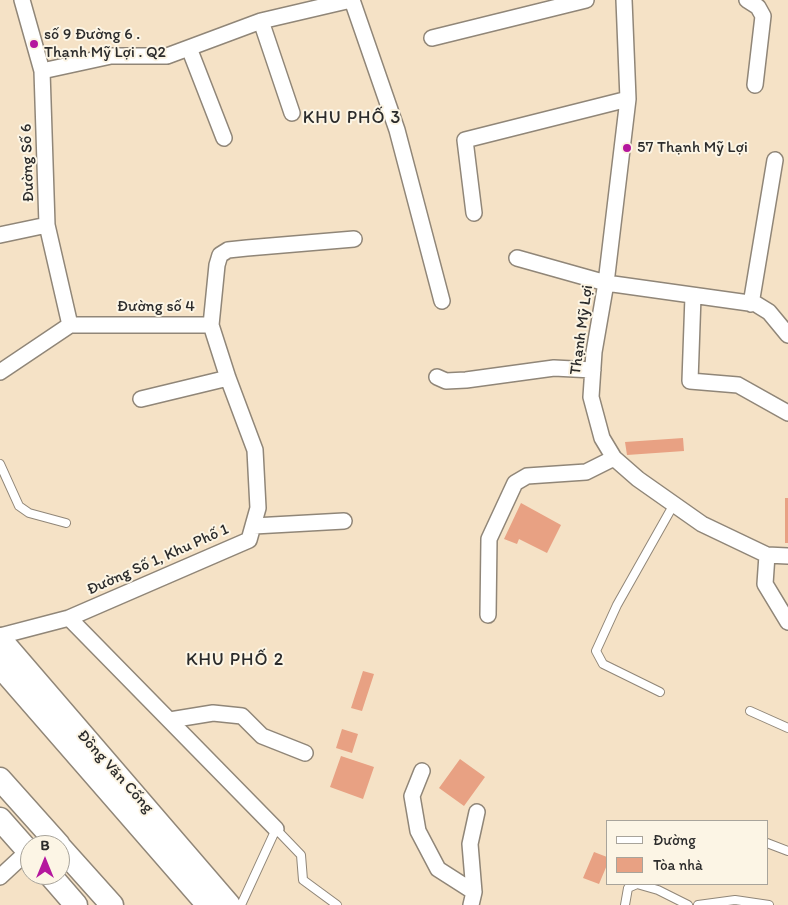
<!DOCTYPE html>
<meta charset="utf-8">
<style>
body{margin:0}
#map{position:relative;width:788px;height:905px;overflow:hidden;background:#f5e2c6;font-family:Itim,sans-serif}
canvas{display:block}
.legend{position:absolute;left:606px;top:820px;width:162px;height:65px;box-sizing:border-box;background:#fcf5e5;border:1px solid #a8a49b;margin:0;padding:6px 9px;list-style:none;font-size:15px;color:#2b2b2b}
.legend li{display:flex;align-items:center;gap:10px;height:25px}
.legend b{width:25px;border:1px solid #a8a49b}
.north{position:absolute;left:20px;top:835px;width:50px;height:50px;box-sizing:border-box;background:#fcf5e5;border:1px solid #a8a49b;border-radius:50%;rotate:0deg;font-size:14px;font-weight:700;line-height:20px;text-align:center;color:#2b2b2b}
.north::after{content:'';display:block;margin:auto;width:18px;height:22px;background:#b5179e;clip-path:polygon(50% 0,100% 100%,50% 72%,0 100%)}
</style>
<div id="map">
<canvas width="788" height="905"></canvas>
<ul class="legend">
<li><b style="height:6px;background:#fff"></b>Đường</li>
<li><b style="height:14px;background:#e8a183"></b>Tòa nhà</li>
</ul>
<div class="north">B</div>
</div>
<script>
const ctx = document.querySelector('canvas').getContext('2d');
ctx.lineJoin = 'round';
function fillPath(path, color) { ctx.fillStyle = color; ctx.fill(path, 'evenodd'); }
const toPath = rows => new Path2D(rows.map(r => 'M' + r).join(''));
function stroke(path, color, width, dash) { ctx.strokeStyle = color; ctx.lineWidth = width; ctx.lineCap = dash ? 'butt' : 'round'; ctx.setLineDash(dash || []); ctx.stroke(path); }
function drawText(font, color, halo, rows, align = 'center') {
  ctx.font = font + ' Itim,sans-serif'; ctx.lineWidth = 4; ctx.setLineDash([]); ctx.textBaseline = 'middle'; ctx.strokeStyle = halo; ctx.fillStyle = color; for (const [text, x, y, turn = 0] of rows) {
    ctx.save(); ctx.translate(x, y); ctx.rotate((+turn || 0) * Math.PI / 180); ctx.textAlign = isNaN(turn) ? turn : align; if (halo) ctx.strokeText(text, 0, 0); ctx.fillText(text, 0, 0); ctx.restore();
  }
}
fillPath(toPath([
 [683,438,684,451,627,455,625,442],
 [785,498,788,498,788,543,785,543],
 [521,503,561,525,547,553,519,539,517,544,504,539],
 [363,671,374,674,362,711,351,708],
 [342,729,358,734,352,753,336,748],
 [341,756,374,767,363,799,330,787],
 [460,759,485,777,464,806,439,788],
 [594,852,607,857,607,865,599,884,583,878]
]), '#e8a183');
const service = toPath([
 [0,464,19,506,29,513,66,523],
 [660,692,603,664,596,651,617,605,674,504],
 [750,711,788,728],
 [767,843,788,851],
 [241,905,276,829,301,855,303,880,337,905],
 [625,905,628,888,637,884,658,890,688,905],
 [698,905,735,900,769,905]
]);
const minor = toPath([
 [22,0,42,71,47,225,70,325],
 [352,0,397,130,442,301],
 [624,0,628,99,606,283,594,352,591,397,602,438,614,458,638,479,702,524,767,555,788,556],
 [747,0,758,7,763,16,755,85],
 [261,21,292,113],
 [432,38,586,0],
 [189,48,224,138],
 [42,71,111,56,167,56,261,21,351,0],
 [474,213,465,140,628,99],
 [0,235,47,225],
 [517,258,606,283,756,304,769,312,788,335],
 [693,296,690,381,738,385,788,413],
 [751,304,775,160],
 [0,372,70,325,211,325],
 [437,377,446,381,466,380,554,368,593,370],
 [141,399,228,378],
 [254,526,344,521],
 [767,555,765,584,788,622],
 [488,615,489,539,515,483,527,476,586,472,614,458],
 [0,636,69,618],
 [170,720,213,713,242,716,262,736,305,753],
 [422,771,412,796,418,831,438,869,474,892,471,905],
 [276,829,69,618,249,540,258,508,255,450,228,378,211,325,217,265,220,255,228,250,247,248,354,239],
 [0,877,28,851],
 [474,892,470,844,477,812]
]);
const primary = toPath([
 [0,639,229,905],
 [0,666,208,905],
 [0,779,59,845],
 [0,819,30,853],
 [60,847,112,905],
 [50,875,76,905]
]);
stroke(service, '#908678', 10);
stroke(minor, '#908678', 18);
stroke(primary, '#908678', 25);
stroke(service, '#fff', 8);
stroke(minor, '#fff', 15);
stroke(primary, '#fff', 22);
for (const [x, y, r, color] of [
 [34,44,5,"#b5179e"],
 [627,148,5,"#b5179e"]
]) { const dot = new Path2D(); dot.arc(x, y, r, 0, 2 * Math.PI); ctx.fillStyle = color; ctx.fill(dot); stroke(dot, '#fcf5e5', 2); }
drawText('16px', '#2b2b2b', '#fcf5e5', [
 ["số 9 Đường 6 .",44,35],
 ["Thạnh Mỹ Lợi . Q2",44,53],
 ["57 Thạnh Mỹ Lợi",637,148]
], 'left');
drawText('16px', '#2b2b2b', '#fcf5e5', [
 ["Đường Số 6",28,163,-92],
 ["Đường số 4",156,307],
 ["Thạnh Mỹ Lợi",582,330,-82],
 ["Đường Số 1, Khu Phố 1",158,560,-24],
 ["Đồng Văn Cống",115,772,48]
]);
ctx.letterSpacing = '1px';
drawText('18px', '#2b2b2b', '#fcf5e5', [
 ["KHU PHỐ 3",352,118],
 ["KHU PHỐ 2",235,660]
]);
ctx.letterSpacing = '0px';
</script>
